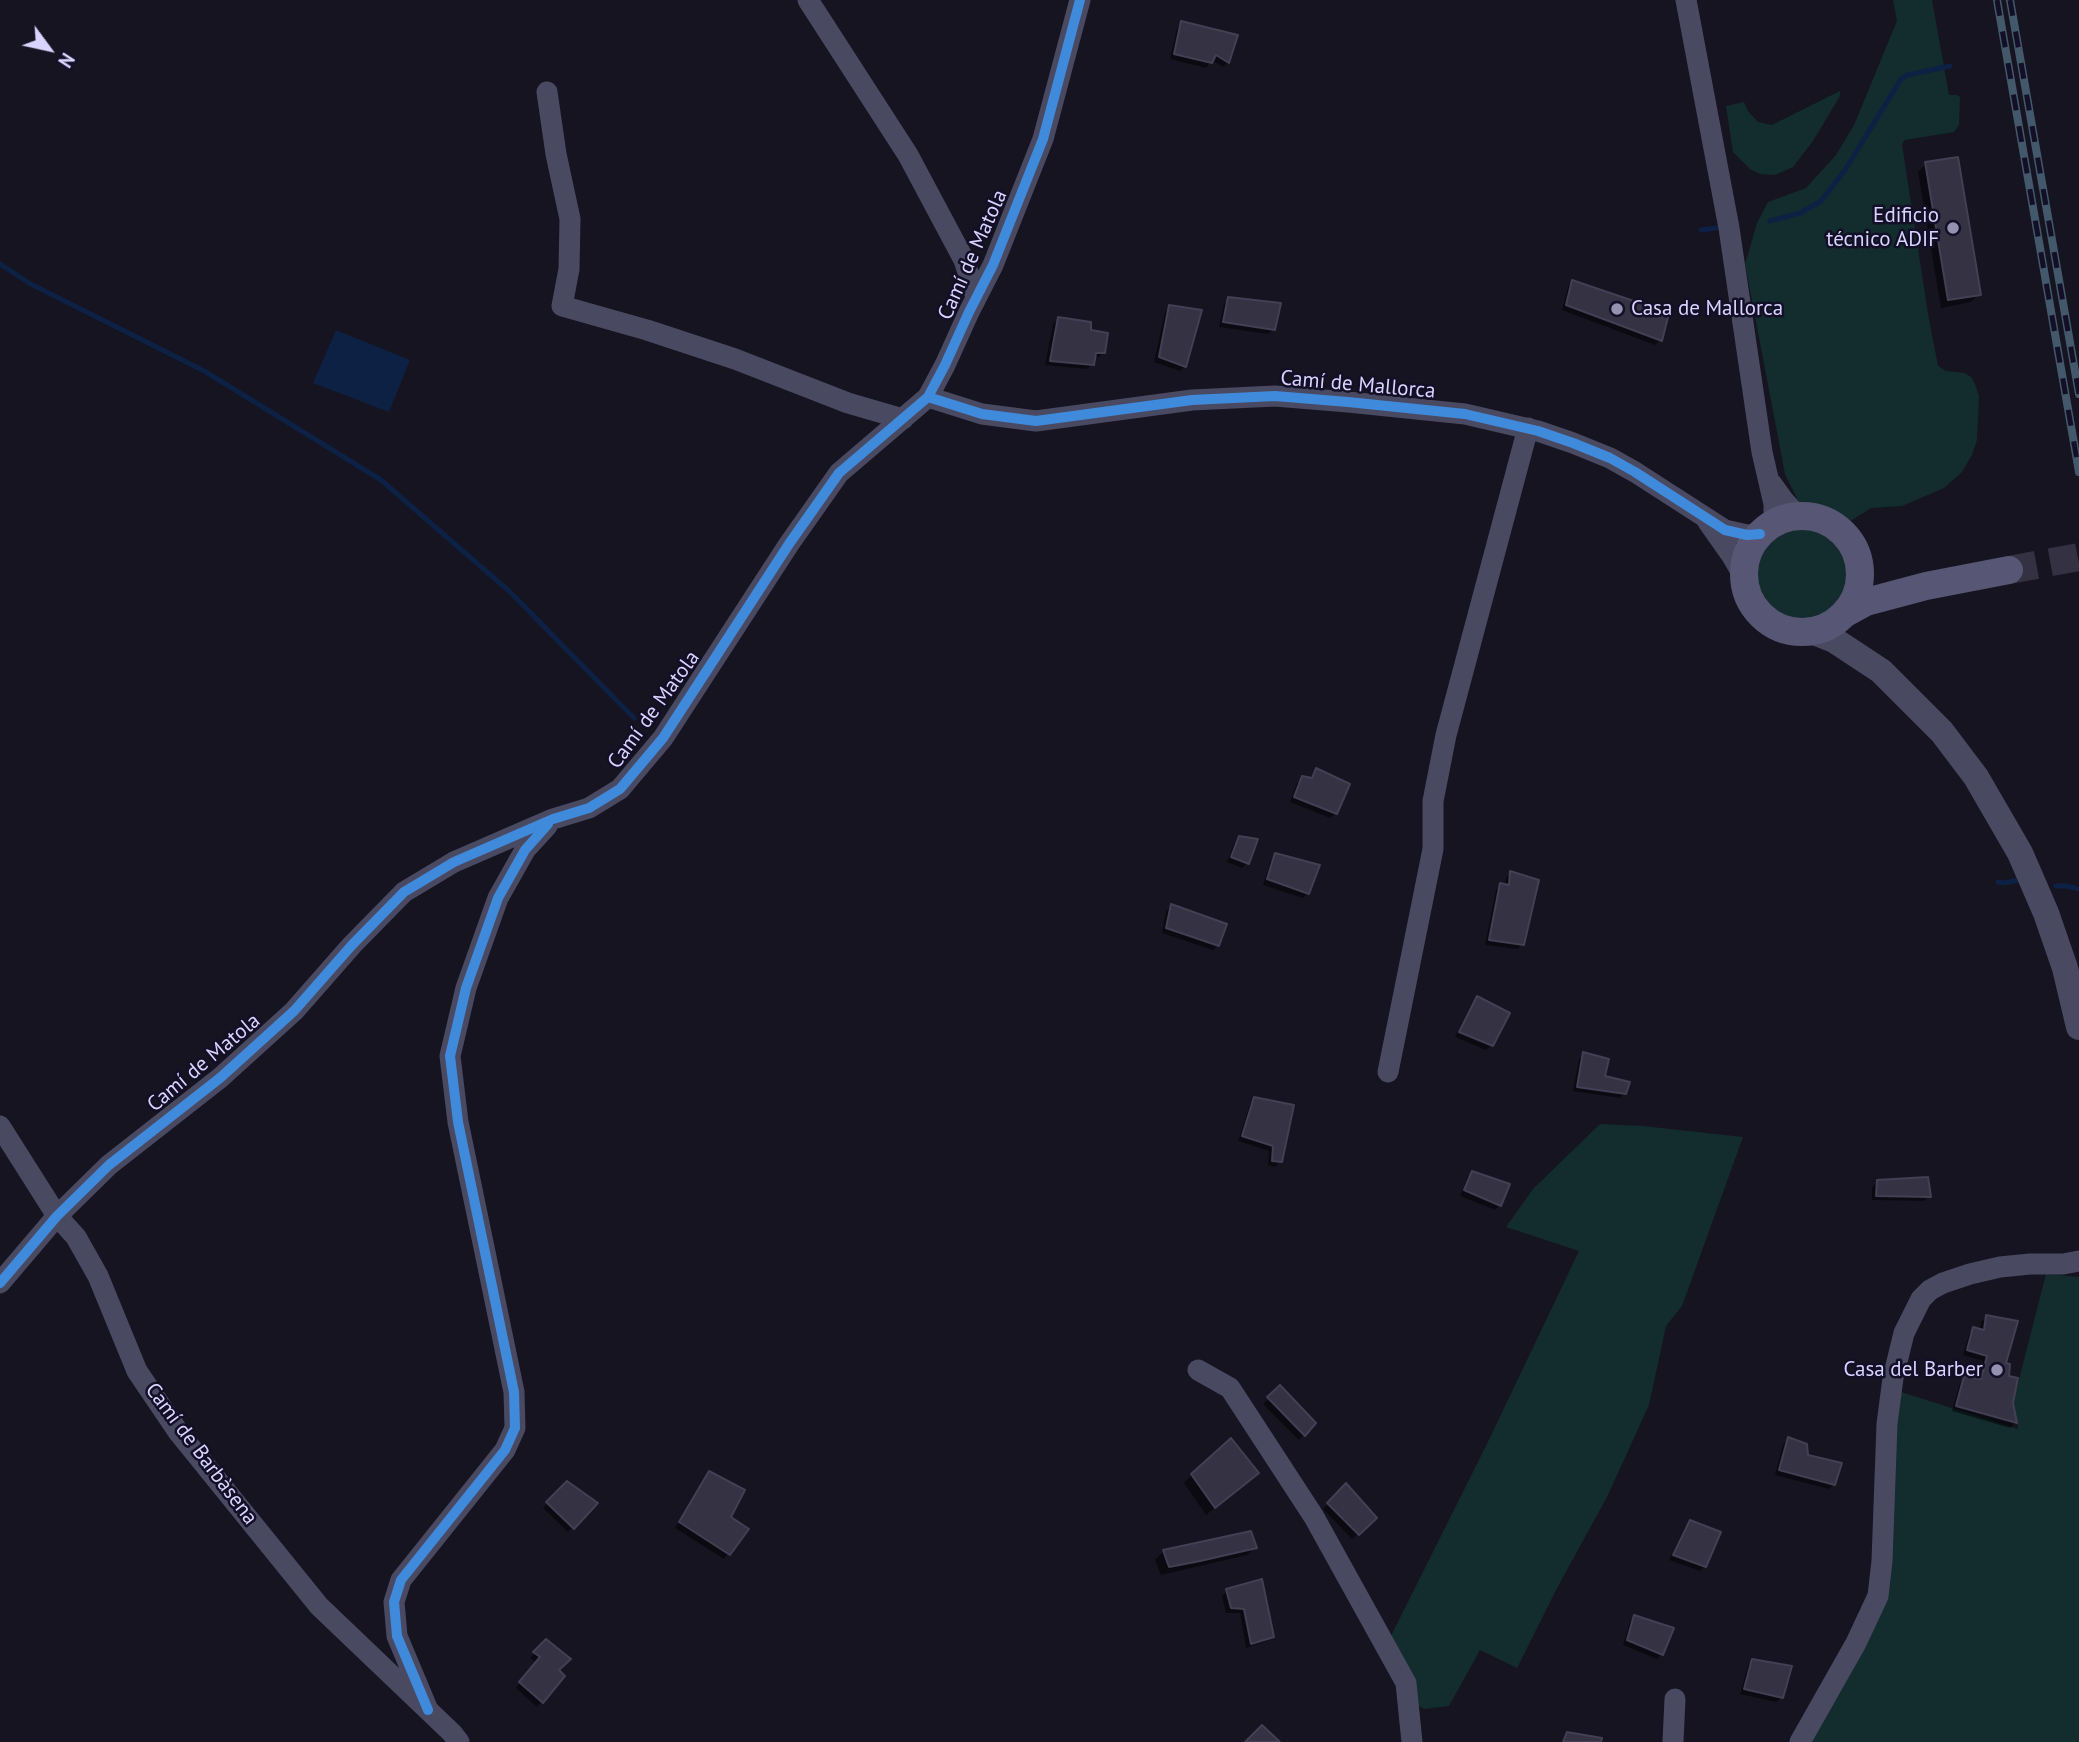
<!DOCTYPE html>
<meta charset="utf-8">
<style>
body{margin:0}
#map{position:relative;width:2079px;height:1742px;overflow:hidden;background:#161421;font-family:"PT Sans",sans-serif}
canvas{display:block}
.north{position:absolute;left:14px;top:14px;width:70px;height:70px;-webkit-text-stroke:5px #130f26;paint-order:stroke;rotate:123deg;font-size:19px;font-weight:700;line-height:28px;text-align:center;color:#d9d4ff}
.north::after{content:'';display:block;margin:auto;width:24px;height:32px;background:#d9d4ff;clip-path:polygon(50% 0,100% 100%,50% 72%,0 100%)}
</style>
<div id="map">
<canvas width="2079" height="1742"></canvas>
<div class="north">N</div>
</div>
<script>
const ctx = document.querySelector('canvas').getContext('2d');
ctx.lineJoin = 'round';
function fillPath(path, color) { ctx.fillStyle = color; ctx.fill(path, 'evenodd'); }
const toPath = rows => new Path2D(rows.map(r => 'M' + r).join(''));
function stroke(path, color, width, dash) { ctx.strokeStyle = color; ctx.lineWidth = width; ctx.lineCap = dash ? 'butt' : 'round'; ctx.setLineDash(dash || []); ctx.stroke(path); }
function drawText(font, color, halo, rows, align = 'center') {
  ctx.font = font + ' "PT Sans",sans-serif'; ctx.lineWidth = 5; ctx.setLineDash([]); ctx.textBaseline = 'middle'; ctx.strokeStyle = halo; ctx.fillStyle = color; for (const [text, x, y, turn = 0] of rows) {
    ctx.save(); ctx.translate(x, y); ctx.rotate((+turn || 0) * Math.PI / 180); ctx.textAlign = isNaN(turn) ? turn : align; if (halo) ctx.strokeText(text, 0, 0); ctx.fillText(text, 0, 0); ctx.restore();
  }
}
fillPath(toPath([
 [1893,0,1932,0,1949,95,1957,95,1960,97,1959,125,1954,132,1905,140,1902,144,1928,314,1938,366,1946,371,1965,373,1971,377,1975,384,1979,396,1977,440,1972,455,1962,472,1944,488,1902,506,1871,508,1841,527,1815,514,1803,511,1785,474,1745,264,1757,223,1768,202,1806,188,1836,155,1854,125,1897,21],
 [1840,91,1840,96,1813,141,1793,167,1775,175,1760,174,1750,169,1733,152,1726,106,1744,102,1748,111,1758,122,1772,125],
 '1748 574a54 54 0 1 1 108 0a54 54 0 1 1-108 0Z',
 [1600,1124,1643,1126,1743,1137,1682,1306,1666,1326,1649,1405,1607,1497,1556,1590,1517,1668,1480,1650,1449,1706,1424,1709,1412,1702,1390,1638,1485,1448,1579,1251,1506,1227,1533,1189],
 [2046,1274,2079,1277,2079,1742,1800,1742,1882,1561,1901,1392,2018,1429,2013,1403]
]), '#132c2d');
fillPath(toPath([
 [336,330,410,360,389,412,313,383]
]), '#0d2144');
fillPath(toPath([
 [1182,23,1228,62,1223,67,1212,60,1206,68,1170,59,1177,28],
 [1926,164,1979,294,1971,302,1941,308,1918,172],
 [1573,282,1660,340,1655,345,1562,310,1568,287],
 [1229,299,1273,329,1268,334,1219,327,1224,304],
 [1170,307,1185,366,1180,371,1154,362,1165,312],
 [1058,319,1090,332,1104,352,1099,357,1093,357,1092,364,1087,369,1045,365,1053,324],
 [1316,770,1336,813,1330,818,1290,802,1297,783,1303,778,1309,779],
 [1240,838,1247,863,1242,868,1227,862,1234,844],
 [1276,855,1308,893,1303,898,1263,885,1271,860],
 [1511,873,1523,944,1517,949,1485,945,1496,890,1501,885,1505,886,1506,878],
 [1171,906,1218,945,1213,950,1162,933,1166,911],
 [1478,998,1492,1045,1486,1050,1455,1037,1472,1003],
 [1584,1054,1603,1078,1625,1093,1620,1098,1573,1091,1579,1059],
 [1255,1098,1280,1162,1275,1167,1268,1165,1269,1151,1238,1141,1250,1104],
 [1472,1173,1500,1205,1495,1210,1460,1196,1467,1178],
 [1878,1182,1929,1196,1924,1201,1872,1200,1872,1187],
 [1986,1317,2004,1364,2015,1423,2010,1428,1952,1411,1960,1383,1965,1378,1978,1380,1983,1361,1963,1355,1969,1334,1974,1329,1980,1331,1981,1322],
 [1280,1387,1314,1423,1299,1440,1263,1404],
 [1788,1439,1834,1484,1829,1489,1775,1475,1783,1444],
 [709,1473,728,1517,746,1529,724,1559,675,1528,704,1478],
 [1192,1475,1248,1481,1206,1515,1184,1483],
 [567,1483,595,1504,568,1532,543,1508],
 [1346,1486,1375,1518,1352,1539,1323,1509],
 [1691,1522,1705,1566,1700,1571,1669,1560,1685,1527],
 [1250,1533,1255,1547,1247,1555,1161,1575,1155,1560,1163,1552],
 [1227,1591,1272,1636,1267,1641,1246,1648,1240,1613,1226,1613,1222,1596],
 [1635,1617,1662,1654,1657,1659,1623,1645,1630,1622],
 [546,1641,557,1670,563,1676,537,1707,516,1688,537,1663,530,1658],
 [1753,1660,1782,1697,1776,1702,1740,1694,1748,1666]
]), '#0007');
stroke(toPath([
 [1770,221,1800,213,1821,201,1845,170,1901,79,1908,75,1950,66],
 [1701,230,1716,228],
 [0,264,29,283,206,372,381,480,509,591,634,718],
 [1998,882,2005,883,2022,879],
 [2056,886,2066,886,2079,889]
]), '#0d2144', 5);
const building = toPath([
 [1181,21,1238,35,1229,63,1216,55,1212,63,1174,54,1181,21],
 [1958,157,1981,295,1948,300,1925,162,1958,157],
 [1572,280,1669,313,1662,341,1566,305,1572,280],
 [1228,297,1281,303,1275,330,1223,322,1228,297],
 [1169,305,1202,310,1186,367,1159,357,1169,305],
 [1058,317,1091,322,1091,330,1108,333,1105,353,1096,353,1094,365,1050,361,1058,317],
 [1316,768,1350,784,1337,814,1294,797,1302,776,1312,778,1316,768],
 [1239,836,1258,839,1249,864,1231,857,1239,836],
 [1275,853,1320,865,1309,894,1267,879,1275,853],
 [1510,871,1539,880,1524,945,1489,940,1500,883,1509,885,1510,871],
 [1171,904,1227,924,1219,946,1166,928,1171,904],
 [1477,996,1510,1013,1493,1046,1459,1032,1477,996],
 [1583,1052,1609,1059,1605,1076,1630,1082,1626,1094,1577,1087,1583,1052],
 [1254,1097,1294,1105,1282,1162,1272,1161,1273,1146,1242,1136,1254,1097],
 [1472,1171,1510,1184,1501,1206,1464,1190,1472,1171],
 [1928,1177,1931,1197,1876,1196,1877,1180,1928,1177],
 [1986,1315,2018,1321,2006,1363,2010,1364,2009,1376,2018,1378,2013,1403,2017,1423,1956,1406,1964,1376,1981,1379,1987,1356,1967,1350,1973,1327,1984,1330,1986,1315],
 [1280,1385,1316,1423,1305,1436,1267,1397,1280,1385],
 [1788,1437,1807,1444,1808,1455,1842,1463,1835,1485,1779,1470,1788,1437],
 [1231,1438,1259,1473,1215,1508,1191,1474,1231,1438],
 [709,1471,745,1490,731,1517,749,1529,730,1555,679,1522,709,1471],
 [567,1481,598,1503,574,1529,546,1502,567,1481],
 [1346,1483,1377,1518,1359,1535,1327,1503,1346,1483],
 [1690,1520,1721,1532,1706,1567,1673,1555,1690,1520],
 [1251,1531,1257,1548,1200,1561,1169,1567,1163,1550,1251,1531],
 [1262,1579,1274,1637,1251,1644,1244,1609,1231,1608,1226,1589,1262,1579],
 [1634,1615,1674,1628,1663,1655,1627,1640,1634,1615],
 [546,1639,571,1659,559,1670,565,1676,543,1703,519,1682,540,1657,533,1652,546,1639],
 [1752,1659,1792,1666,1783,1698,1744,1689,1752,1659],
 [1262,1725,1280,1742,1245,1742,1262,1725],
 [1567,1732,1602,1738,1601,1742,1563,1742,1567,1732]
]);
fillPath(building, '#343243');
stroke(building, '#433f54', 2);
stroke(toPath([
 [2009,570,2079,557]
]), '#333142', 28, [28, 14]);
stroke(toPath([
 [808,0,908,155,964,260,976,297],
 [1686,0,1729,228,1762,452,1774,504,1774,517,1772,524],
 [547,92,556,154,570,219,569,269,562,306,647,330,735,359,848,403,903,419],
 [928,397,982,414,1036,421,1192,400,1275,396,1348,402,1465,414,1538,431,1573,443,1610,458,1635,472,1725,530,1747,535,1760,534],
 [1771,483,1784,501,1798,516],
 [1708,522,1732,556,1743,575],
 [1388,1072,1433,849,1433,801,1446,735,1528,428],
 [0,1126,57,1216,76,1237,98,1276,137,1371,179,1433,319,1606,452,1733,459,1742],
 [0,1283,57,1216,109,1165,220,1078,294,1011,352,945,404,892,454,862,553,819,589,808,620,789,663,738,789,544,839,473,928,397,945,365,969,312,993,265,1043,139,1080,0],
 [1198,1370,1230,1388,1314,1517,1406,1683,1412,1742],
 [428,1710,397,1636,394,1602,401,1580,505,1450,515,1428,514,1392,458,1122,450,1056,466,988,498,898,525,850,547,826],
 [1673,1742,1675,1699],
 [1800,1742,1856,1643,1878,1596,1882,1561,1887,1424,1893,1378,1904,1333,1921,1299,1930,1290,1943,1283,1970,1274,2000,1267,2030,1264,2063,1264,2079,1261]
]), '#4a4962', 21);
stroke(toPath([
 [1811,631,1834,640,1881,671,1942,732,1976,777,2020,853,2046,913,2065,968,2079,1027]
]), '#4a4962', 26);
stroke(toPath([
 '1744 574a58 58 0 1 1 116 0a58 58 0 1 1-116 0Z',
 [1844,614,1866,602,1926,586,2009,570]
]), '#575674', 28);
const rail = toPath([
 [1997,0,2079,472],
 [2010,0,2079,394]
]);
stroke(rail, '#43596b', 8);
stroke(rail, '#130f26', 5, [16]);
stroke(toPath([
 [928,397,982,414,1036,421,1192,400,1275,396,1348,402,1465,414,1538,431,1573,443,1610,458,1635,472,1725,530,1747,535,1760,534],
 [0,1283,57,1216,109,1165,220,1078,294,1011,352,945,404,892,454,862,553,819,589,808,620,789,663,738,789,544,839,473,928,397,945,365,969,312,993,265,1043,139,1080,0],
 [428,1710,397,1636,394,1602,401,1580,505,1450,515,1428,514,1392,458,1122,450,1056,466,988,498,898,525,850,548,824]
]), '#408adc', 10);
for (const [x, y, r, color] of [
 [1953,228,7,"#9591b1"],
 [1617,309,7,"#9591b1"],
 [1997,1370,7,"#9591b1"]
]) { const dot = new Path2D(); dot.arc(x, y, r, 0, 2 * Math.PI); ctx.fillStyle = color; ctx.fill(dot); stroke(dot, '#130f26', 2.5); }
drawText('21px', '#d9d4ff', '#130f26', [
 ["Edificio",1939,216],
 ["técnico ADIF",1939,240],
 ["Casa de Mallorca",1631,309,"left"],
 ["Casa del Barber",1983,1370]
], 'right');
drawText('21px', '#d9d4ff', '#130f26', [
 ["Camí de Matola",973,255,-66],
 ["Camí de Mallorca",1358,385,5],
 ["Camí de Matola",654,710,-54],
 ["Camí de Matola",204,1063,-40],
 ["Camí de Barbàsena",201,1454,53]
]);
</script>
